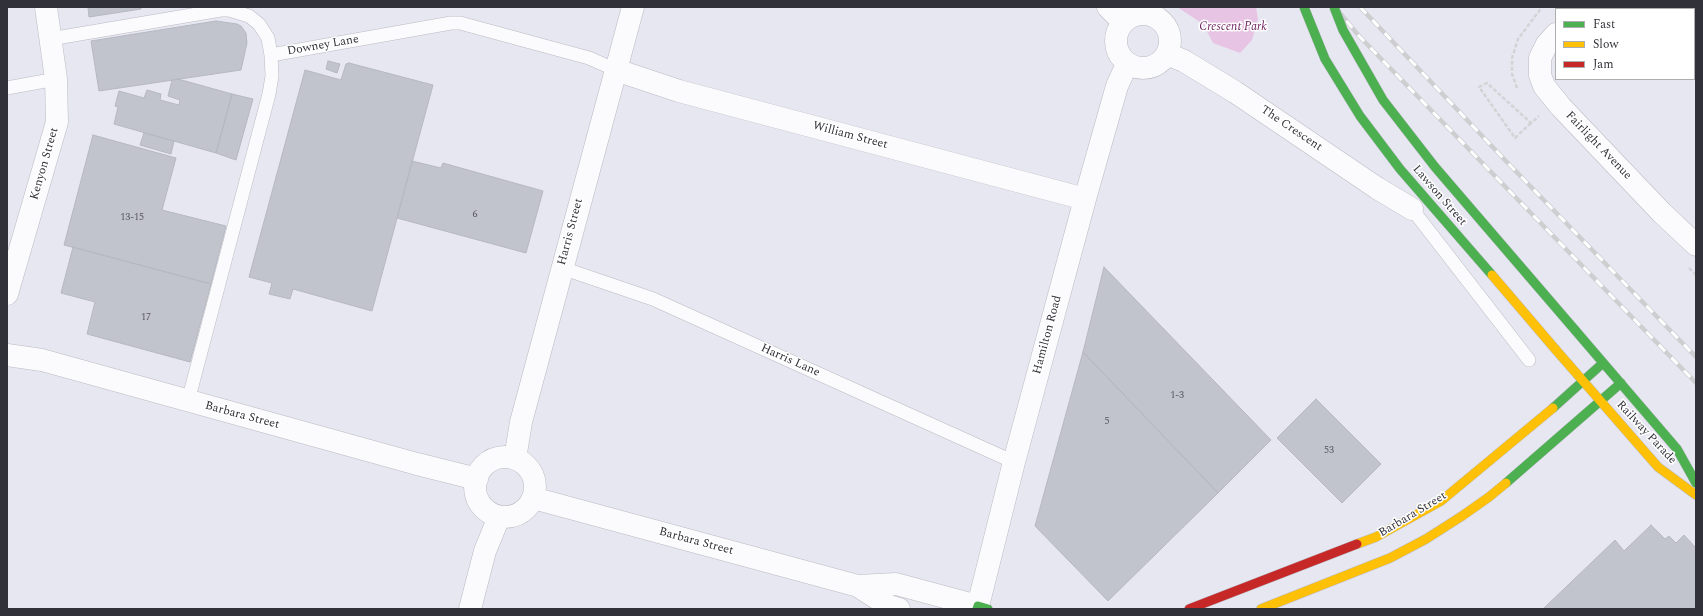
<!DOCTYPE html>
<style>
body{margin:0}
#map{position:relative;width:1703px;height:616px;overflow:hidden;background:#e7e7f2;font-family:Spectral,serif}
canvas{display:block}
.frame{position:absolute;inset:0;border:8px solid #313239;pointer-events:none}
.legend{position:absolute;left:1555px;top:8px;width:140px;height:72px;box-sizing:border-box;background:#fff;border:1px solid #adadb0;margin:0;padding:5px 7px;list-style:none;font-size:12px;color:#313239}
.legend li{display:flex;align-items:center;gap:8px;height:20px}
.legend b{width:20px;border:1px solid #adadb0}
</style>
<div id="map">
<canvas width="1703" height="616"></canvas>
<div class="frame"></div>
<ul class="legend">
<li><b style="height:5px;background:#4caf50"></b>Fast</li>
<li><b style="height:5px;background:#ffc107"></b>Slow</li>
<li><b style="height:5px;background:#c62828"></b>Jam</li>
</ul>
</div>
<script>
const ctx = document.querySelector('canvas').getContext('2d');
ctx.lineJoin = 'round';
function fillPath(path, color) { ctx.fillStyle = color; ctx.fill(path, 'evenodd'); }
const toPath = rows => new Path2D(rows.map(r => 'M' + r).join(''));
function stroke(path, color, width, dash) { ctx.strokeStyle = color; ctx.lineWidth = width; ctx.lineCap = dash ? 'butt' : 'round'; ctx.setLineDash(dash || []); ctx.stroke(path); }
function drawText(font, color, halo, rows, align = 'center') {
  ctx.font = font + ' Spectral,serif'; ctx.lineWidth = 3; ctx.setLineDash([]); ctx.textBaseline = 'middle'; ctx.strokeStyle = halo; ctx.fillStyle = color; for (const [text, x, y, turn = 0] of rows) {
    ctx.save(); ctx.translate(x, y); ctx.rotate((+turn || 0) * Math.PI / 180); ctx.textAlign = isNaN(turn) ? turn : align; if (halo) ctx.strokeText(text, 0, 0); ctx.fillText(text, 0, 0); ctx.restore();
  }
}
fillPath(toPath([
 [1177,7,1256,7,1258,19,1252,40,1240,53,1213,43,1203,24]
]), '#e7c4e3');
const building = toPath([
 [88,7,141,7,141,9,89,17,88,7],
 [216,21,237,24,241,26,246,33,247,43,241,70,99,91,91,41,216,21],
 [328,61,340,64,337,73,326,69,328,61],
 [349,63,433,85,372,311,293,289,290,299,269,294,272,283,249,277,305,70,341,80,346,64,349,63],
 [178,79,232,94,216,153,114,124,118,107,115,106,119,91,144,98,147,90,161,94,160,100,179,105,180,100,168,96,172,80,178,79],
 [232,94,253,99,236,160,216,153,232,94],
 [144,133,174,141,171,154,140,145,144,133],
 [93,135,176,158,162,210,226,226,211,284,64,245,93,135],
 [412,161,441,168,443,163,543,191,526,253,397,218,412,161],
 [73,247,211,284,190,362,87,334,95,302,61,293,73,247],
 [1104,267,1271,440,1218,493,1083,352,1104,267],
 [1083,352,1218,493,1108,601,1035,526,1083,352],
 [1316,399,1381,464,1342,503,1277,438,1316,399],
 [1651,525,1665,539,1669,536,1676,543,1684,535,1696,548,1696,609,1543,609,1615,540,1624,551,1651,525]
]);
fillPath(building, '#c2c4cd');
stroke(building, '#b5b8bf', 1);
const lane = toPath([
 [50,39,221,10,229,10,249,16,259,24,268,38,271,55,451,23,460,23,589,58,616,70],
 [7,88,56,79],
 [1412,209,1529,360],
 [562,268,653,299,1014,462],
 [188,401,269,94,272,76,271,55]
]);
const street = toPath([
 [1108,7,1123,22],
 [1580,9,1582,7],
 '1116 41a27 27 0 1 1 54 0a27 27 0 1 1-54 0Z',
 [1556,34,1547,44,1540,58,1540,75,1544,86,1561,107,1662,213,1696,245],
 [1167,54,1184,61,1235,92,1377,188,1412,209],
 [616,70,679,91,1085,199],
 [7,294,57,122,56,79,46,7],
 [7,355,42,360,417,464,477,479],
 '475 487a30 30 0 1 1 60 0a30 30 0 1 1-60 0Z',
 [515,459,521,422,633,7],
 [533,498,858,586,889,606,899,609],
 [858,586,896,584,978,606,1014,462,1085,199,1117,86,1127,64],
 [470,609,485,551,499,517]
]);
const fast = toPath([
 [1575,330,1677,449,1696,483],
 [1553,408,1603,363],
 [1506,483,1621,383],
 [977,609,978,606,988,609]
]);
const slow = toPath([
 [1556,350,1658,467,1696,495],
 [1357,544,1376,537,1441,501,1553,408],
 [1261,609,1390,558,1426,539,1462,516,1489,497,1506,483]
]);
const jam = toPath([
 [1189,609,1357,544]
]);
stroke(lane, '#babac2', 14);
stroke(street, '#babac2', 23);
stroke(fast, '#babac2', 10);
stroke(slow, '#babac2', 10);
stroke(jam, '#babac2', 10);
stroke(toPath([
 [1517,88,1512,74,1512,58,1518,39,1542,7],
 [1531,123,1515,138,1479,87,1487,83,1531,123,1539,116],
 [1689,268,1696,275]
]), '#d3d3d6', 2.5, [4, 2]);
stroke(lane, '#fbfbfd', 13);
stroke(street, '#fbfbfd', 22);
stroke(fast, '#4caf50', 9);
stroke(slow, '#ffc107', 9);
stroke(jam, '#c62828', 9);
const rail = toPath([
 [1335,7,1359,36,1696,383],
 [1360,7,1504,159,1696,357]
]);
stroke(rail, '#ceced1', 4.5);
stroke(rail, '#fff', 3, [9]);
const fastBridge = toPath([
 [1304,7,1325,59,1360,116,1400,169,1492,275],
 [1334,7,1343,30,1383,100,1435,167,1575,330]
]);
const slowBridge = toPath([
 [1492,275,1556,350]
]);
stroke(fastBridge, '#babac2', 10, []);
stroke(slowBridge, '#babac2', 10, []);
stroke(fastBridge, '#4caf50', 9);
stroke(slowBridge, '#ffc107', 9);
drawText('10px', '#55565e', null, [
 ["6",475,215],
 ["13-15",132,218],
 ["17",146,318],
 ["1-3",1177,396],
 ["5",1107,422],
 ["53",1329,451]
]);
drawText('italic 12px', '#6b1f5c', '#fff', [
 ["Crescent Park",1233,28]
]);
drawText('12px', '#313239', '#fff', [
 ["Downey Lane",323,46,-10],
 ["The Crescent",1291,129,34],
 ["William Street",850,136,15],
 ["Fairlight Avenue",1598,146,46],
 ["Kenyon Street",45,164,-74],
 ["Lawson Street",1439,196,49],
 ["Harris Street",571,232,-75],
 ["Hamilton Road",1048,335,-75],
 ["Harris Lane",790,361,24],
 ["Barbara Street",242,416,15],
 ["Railway Parade",1646,433,47],
 ["Barbara Street",1413,515,-31],
 ["Barbara Street",696,542,15]
]);
</script>
